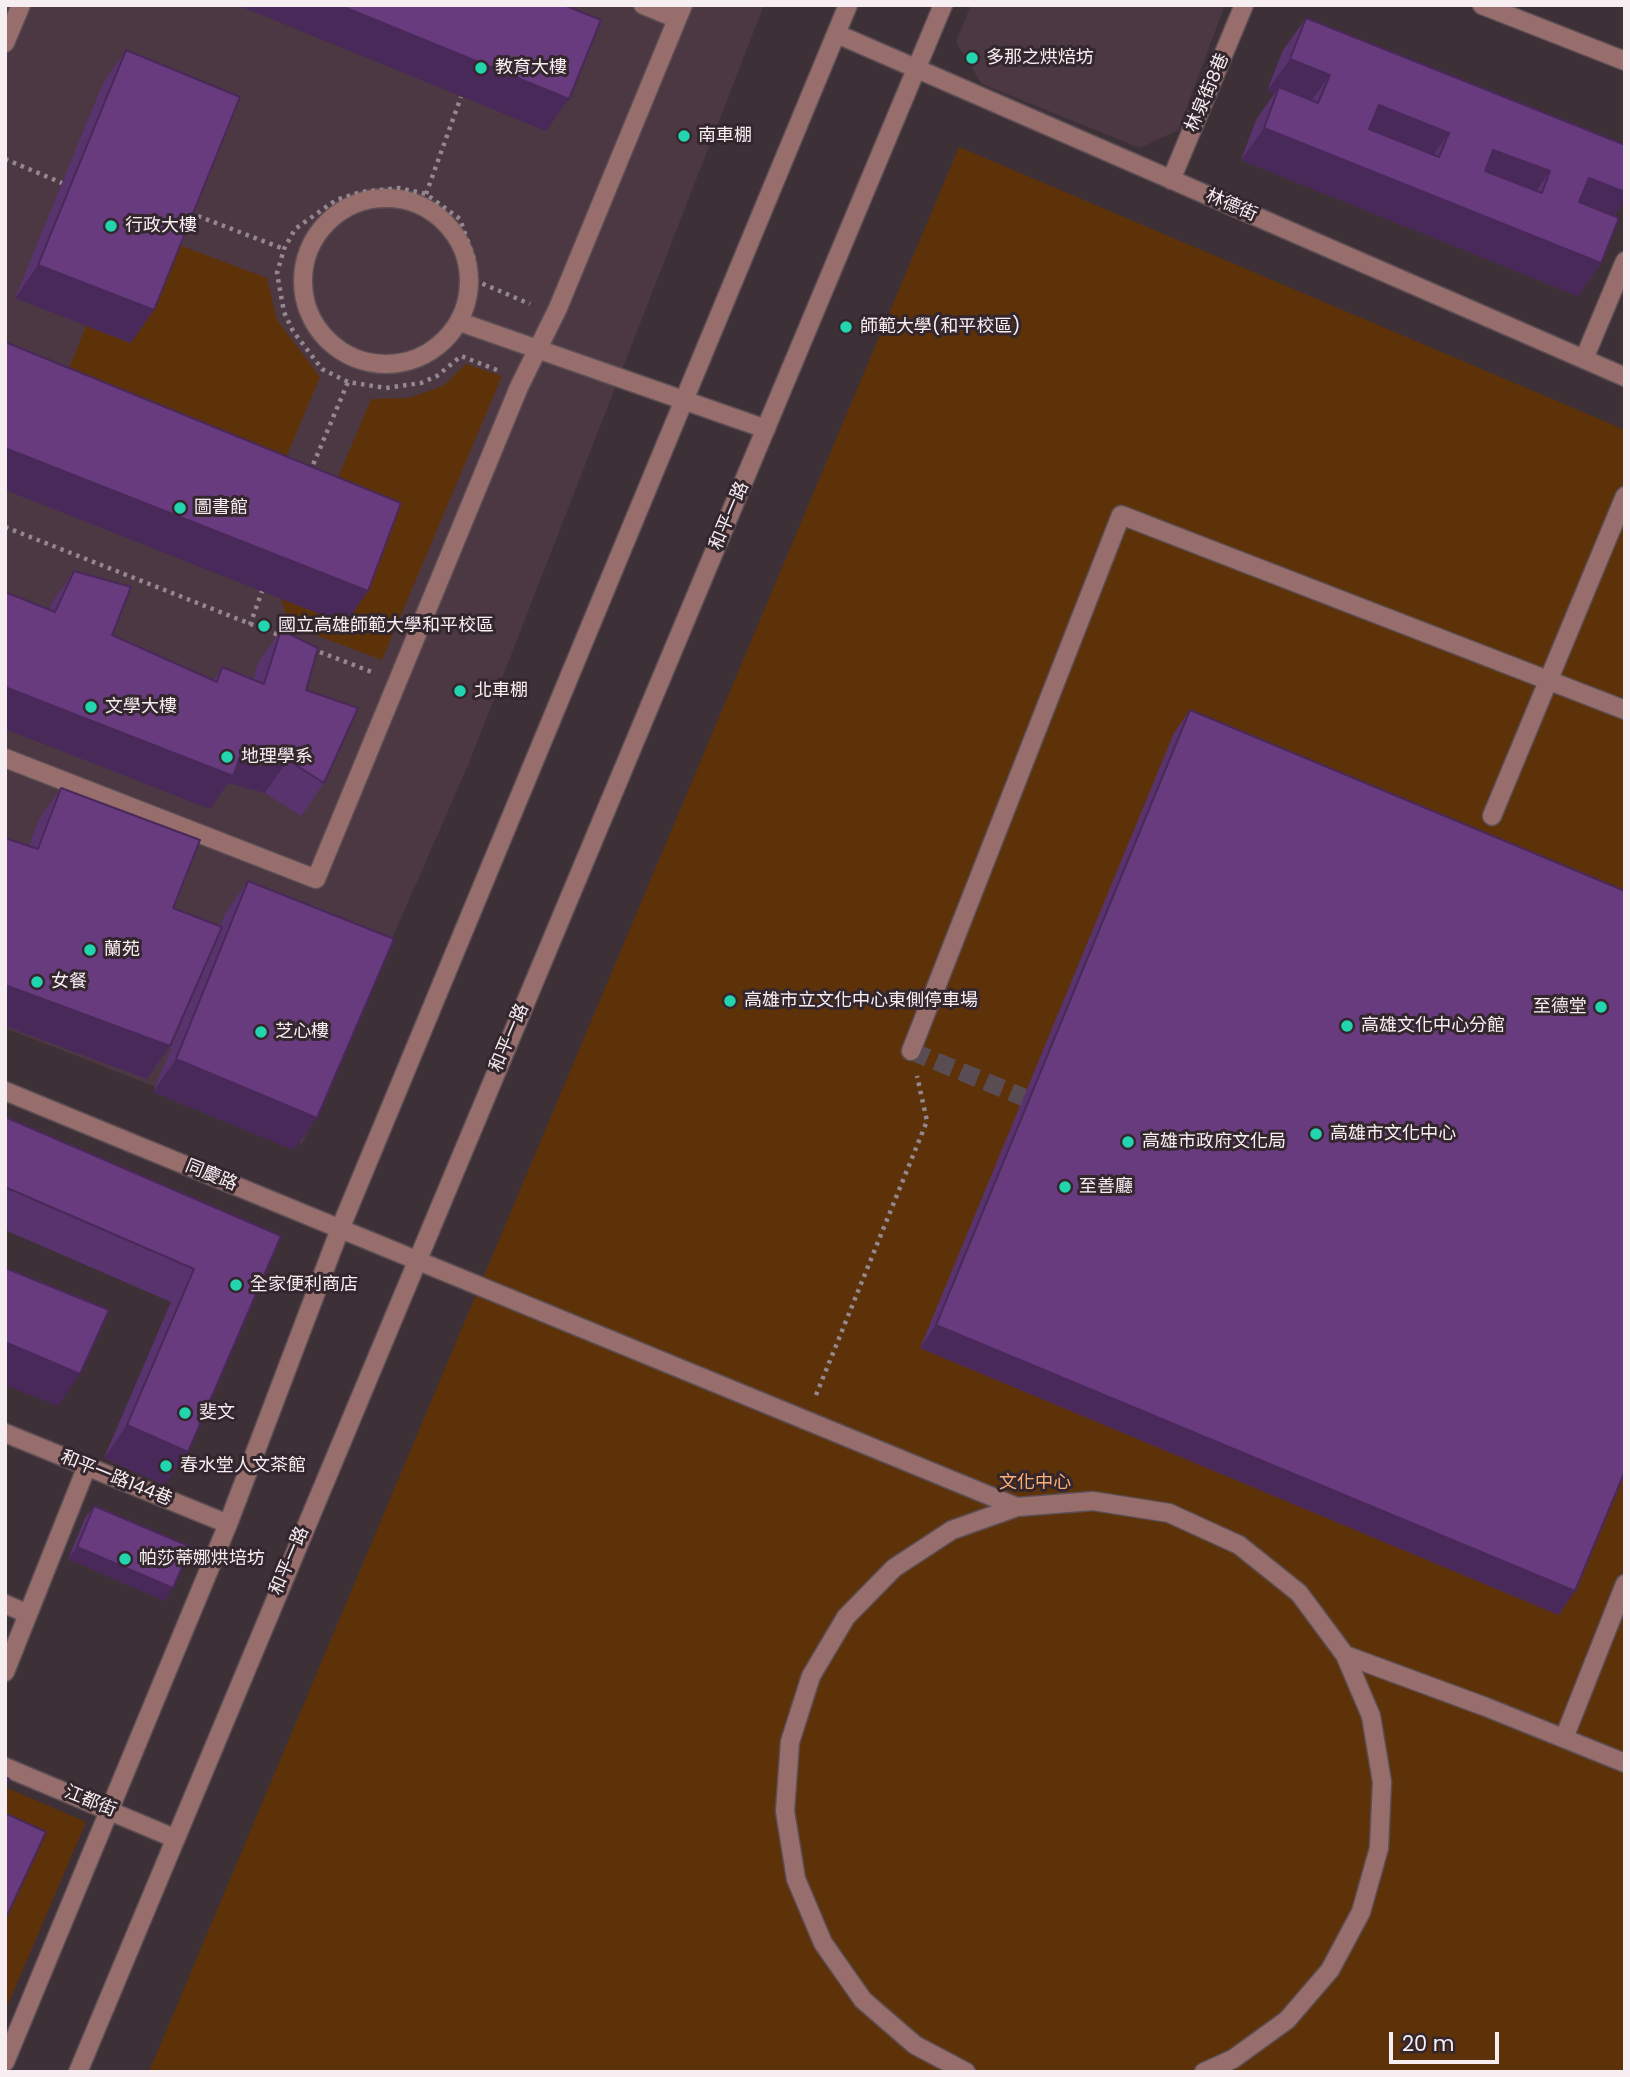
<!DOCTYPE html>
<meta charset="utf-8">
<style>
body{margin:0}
#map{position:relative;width:1630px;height:2077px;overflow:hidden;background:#3e3037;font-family:Poppins,sans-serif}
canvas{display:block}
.frame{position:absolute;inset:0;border:7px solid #f7eef2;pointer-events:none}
.scale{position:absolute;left:1389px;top:2032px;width:110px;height:32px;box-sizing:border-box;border:4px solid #f7eef2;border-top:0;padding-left:9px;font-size:21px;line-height:24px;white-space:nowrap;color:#f7eef2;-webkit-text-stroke:5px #34262d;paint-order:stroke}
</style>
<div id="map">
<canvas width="1630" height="2077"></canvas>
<div class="frame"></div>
<div class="scale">20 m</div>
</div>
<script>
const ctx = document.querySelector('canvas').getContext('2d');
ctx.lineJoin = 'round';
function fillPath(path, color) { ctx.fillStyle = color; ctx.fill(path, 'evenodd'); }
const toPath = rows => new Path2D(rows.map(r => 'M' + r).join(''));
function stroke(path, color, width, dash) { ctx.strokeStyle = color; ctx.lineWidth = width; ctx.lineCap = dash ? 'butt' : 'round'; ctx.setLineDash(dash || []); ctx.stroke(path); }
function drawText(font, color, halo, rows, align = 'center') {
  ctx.font = font + ' Poppins,"Noto Sans TC",sans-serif'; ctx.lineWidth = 6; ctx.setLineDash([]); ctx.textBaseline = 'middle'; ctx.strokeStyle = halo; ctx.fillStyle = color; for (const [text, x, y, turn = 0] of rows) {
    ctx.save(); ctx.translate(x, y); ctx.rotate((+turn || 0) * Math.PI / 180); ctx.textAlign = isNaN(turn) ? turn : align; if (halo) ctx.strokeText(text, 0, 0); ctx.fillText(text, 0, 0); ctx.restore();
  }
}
fillPath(toPath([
 [5,5,764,5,469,763,302,1144,5,1028],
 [971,5,1225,5,1178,130,1140,148,982,84,956,42]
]), '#4c3842');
fillPath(toPath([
 [959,147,1625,430,1625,2072,149,2072],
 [171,242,267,278,277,320,320,377,274,486,56,402,86,326,130,343],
 [466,364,502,376,382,660,303,630,287,617,281,599,346,623,323,513,371,399,409,398,443,386],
 [5,1787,86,1822,5,2011]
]), '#5e3209');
stroke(toPath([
 [911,1051,1045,1106]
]), '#5a4c53', 18, [18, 9]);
const minor = toPath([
 [643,5,677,19],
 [1482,5,1625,61],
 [837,34,1625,377],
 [5,43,21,5],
 [1171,180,1244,5],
 '303 281a83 83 0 1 1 166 0a83 83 0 1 1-166 0Z',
 [460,322,766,429],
 [1584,359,1625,261],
 [5,758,316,879,519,387,558,308,683,5],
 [1492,816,1625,496],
 [911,1051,1121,515,1625,710],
 [5,1091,1017,1507],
 [5,1433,228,1524],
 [5,1604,28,1614],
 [1345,1655,1486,1707,1625,1763],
 [5,1672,87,1466],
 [1564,1738,1625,1584],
 [5,1767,174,1838],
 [5,2062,228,1524,340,1229,848,5],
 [78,2072,943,5],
 [966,2072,915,2045,863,2000,823,1943,796,1879,785,1811,790,1742,811,1676,846,1617,894,1568,952,1530,1017,1507,1093,1501,1169,1513,1239,1545,1299,1593,1345,1655,1371,1716,1382,1782,1379,1848,1361,1912,1330,1970,1287,2020,1233,2059,1204,2072]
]);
stroke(minor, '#5c4e55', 21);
stroke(toPath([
 [5,159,62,183],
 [426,194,461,97],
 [190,213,284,249],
 [497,370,461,356,437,376,421,383,386,388,348,382,322,369,293,331,284,312,277,273,284,249,295,229,336,200,361,192,399,188,426,194,460,219,474,260,474,280,530,304],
 [310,472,348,382],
 [5,527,281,636],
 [250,625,262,591],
 [312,649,372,672],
 [816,1395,927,1121,917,1076]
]), '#94888e', 4.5, [3.5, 5]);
stroke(minor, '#976e6b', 18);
fillPath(toPath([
 [1306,18,1625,145,1625,200,1614,216,1601,263,1578,296,1241,160,1256,120,1274,94,1267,91,1283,50],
 [126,50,131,343,15,298,103,83],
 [74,571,112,635,213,681,222,667,253,680,258,663,281,630,306,690,324,783,301,816,265,793,228,783,210,809,48,610,51,604],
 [1190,710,1559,1615,920,1348,1174,733],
 [61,788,173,908,220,926,225,914,248,881,294,1150,153,1092,199,979,170,1046,147,1079,5,1026,5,838,29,846,38,821],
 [5,1117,281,1236,165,1485,104,1458,171,1302,5,1230],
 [94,1506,165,1601,68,1559,85,1518]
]), '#59336d');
fillPath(toPath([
 [237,5,339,5,569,99,546,131],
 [1290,59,1330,75,1307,107,1279,87,1274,94,1267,91],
 [1379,105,1449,133,1426,165,1356,137],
 [1264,128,1601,263,1578,296,1241,160],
 [1493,150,1550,171,1527,204,1470,182],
 [1589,178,1625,192,1625,200,1607,226,1566,210],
 [38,265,154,310,131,343,15,298],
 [5,448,368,591,345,624,5,490],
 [5,687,243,749,288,760,265,793,228,783,210,809,5,729],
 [5,985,170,1046,147,1079,5,1026],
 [176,1059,317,1118,294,1150,153,1092],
 [936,1325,1575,1591,1559,1615,920,1348],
 [5,1342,80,1374,58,1406,5,1385],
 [127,1425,188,1452,165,1485,104,1458],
 [77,1547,173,1588,165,1601,68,1559]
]), '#492959');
const building = toPath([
 [339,5,564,5,601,20,569,99,339,5],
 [1306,18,1625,145,1625,192,1589,178,1579,202,1619,218,1601,263,1264,128,1279,87,1318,103,1330,75,1290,59,1306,18],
 [1379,105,1449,133,1439,157,1369,129,1379,105],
 [1493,150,1550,171,1542,193,1485,171,1493,150],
 [126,50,240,97,154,310,38,265,126,50],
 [5,342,401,503,368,591,5,448,5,342],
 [74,571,131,587,112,635,217,682,222,667,264,684,281,630,318,648,306,690,358,708,324,783,288,760,243,749,233,776,5,687,5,592,55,612,74,571],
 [1190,710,1625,891,1625,1471,1575,1591,936,1325,1190,710],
 [61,788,200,840,173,908,222,927,170,1046,5,985,5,838,38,849,61,788],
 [248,881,394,939,317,1118,176,1059,248,881],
 [5,1117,281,1236,188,1452,127,1425,194,1269,5,1187,5,1117],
 [5,1268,109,1310,80,1374,5,1342,5,1268],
 [94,1506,191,1547,173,1588,77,1547,94,1506],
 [5,1777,9,1779,5,1787,5,1777],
 [5,1813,46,1832,5,1920,5,1813]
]);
fillPath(building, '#683b7f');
stroke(building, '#492959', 2);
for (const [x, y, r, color] of [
 [972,58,7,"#23d5af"],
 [481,68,7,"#23d5af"],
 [684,136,7,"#23d5af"],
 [111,226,7,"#23d5af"],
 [846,327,7,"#23d5af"],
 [180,508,7,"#23d5af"],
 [264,626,7,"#23d5af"],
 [460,691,7,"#23d5af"],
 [91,707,7,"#23d5af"],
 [227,757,7,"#23d5af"],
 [90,950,7,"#23d5af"],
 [37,982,7,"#23d5af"],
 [730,1001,7,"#23d5af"],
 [1601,1007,7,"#23d5af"],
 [1347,1026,7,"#23d5af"],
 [261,1032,7,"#23d5af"],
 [1316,1134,7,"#23d5af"],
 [1128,1142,7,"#23d5af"],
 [1065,1187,7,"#23d5af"],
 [236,1285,7,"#23d5af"],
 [185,1413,7,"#23d5af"],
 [166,1466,7,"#23d5af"],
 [125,1559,7,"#23d5af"]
]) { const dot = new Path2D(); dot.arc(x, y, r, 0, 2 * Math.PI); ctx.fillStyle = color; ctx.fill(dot); stroke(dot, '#34262d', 2.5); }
drawText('18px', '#f7eef2', '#34262d', [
 ["多那之烘焙坊",986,58],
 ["教育大樓",495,68],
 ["南車棚",698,136],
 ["行政大樓",125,226],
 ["師範大學(和平校區)",860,327],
 ["圖書館",194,508],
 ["國立高雄師範大學和平校區",278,626],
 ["北車棚",474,691],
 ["文學大樓",105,707],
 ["地理學系",241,757],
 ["蘭苑",104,950],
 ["女餐",51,982],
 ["高雄市立文化中心東側停車場",744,1001],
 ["至德堂",1587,1007,"right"],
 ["高雄文化中心分館",1361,1026],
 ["芝心樓",275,1032],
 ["高雄市文化中心",1330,1134],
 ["高雄市政府文化局",1142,1142],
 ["至善廳",1079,1187],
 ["全家便利商店",250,1285],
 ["斐文",199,1413],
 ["春水堂人文茶館",180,1466],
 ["帕莎蒂娜烘培坊",139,1559]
], 'left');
drawText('18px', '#f7eef2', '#34262d', [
 ["林泉街8巷",1208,93,-67],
 ["林德街",1231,206,23],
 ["和平一路",730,516,-67],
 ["和平一路",510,1038,-67],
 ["同慶路",211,1176,22],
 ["和平一路144巷",116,1479,22],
 ["和平一路",290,1561,-67],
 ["江都街",90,1802,22]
]);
drawText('18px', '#fcaf73', '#34262d', [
 ["文化中心",1035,1483]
]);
</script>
